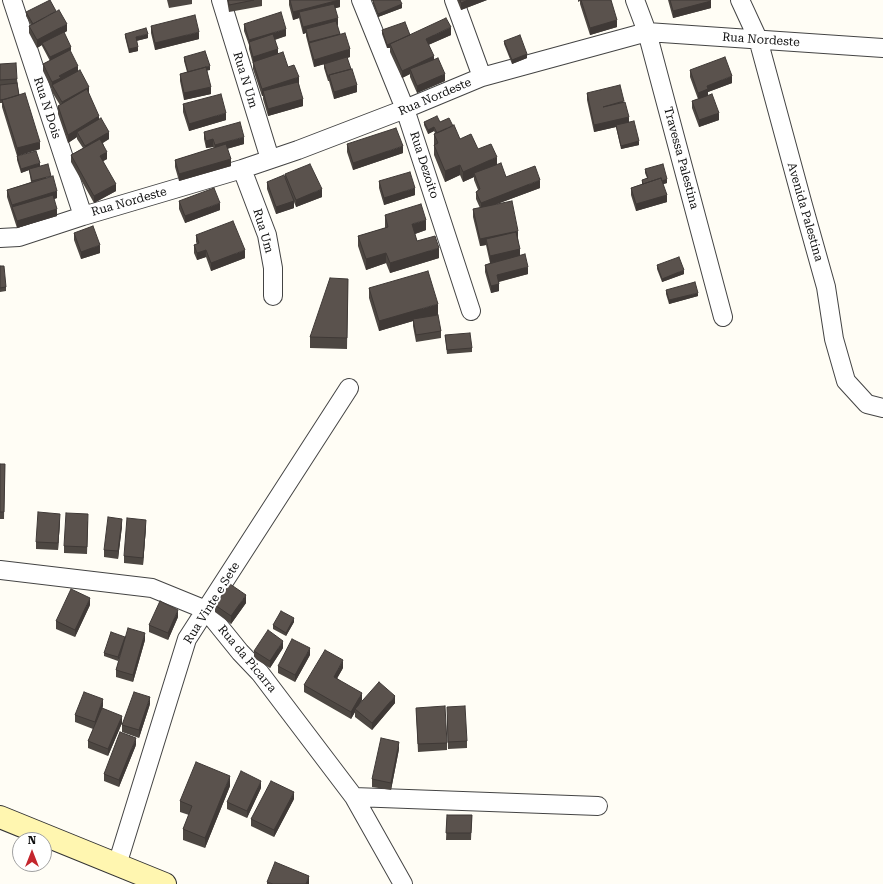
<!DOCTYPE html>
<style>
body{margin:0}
#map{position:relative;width:883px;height:884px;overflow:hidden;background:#fffdf5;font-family:"Roboto Serif",serif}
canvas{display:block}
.north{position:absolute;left:12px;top:832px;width:40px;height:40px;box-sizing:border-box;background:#fff;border:1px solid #a0a0a0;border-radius:50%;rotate:0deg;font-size:11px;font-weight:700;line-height:16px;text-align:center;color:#111}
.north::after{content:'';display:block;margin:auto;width:14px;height:18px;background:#c4262e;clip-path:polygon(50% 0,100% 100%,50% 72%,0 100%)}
</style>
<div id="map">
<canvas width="883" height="884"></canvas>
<div class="north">N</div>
</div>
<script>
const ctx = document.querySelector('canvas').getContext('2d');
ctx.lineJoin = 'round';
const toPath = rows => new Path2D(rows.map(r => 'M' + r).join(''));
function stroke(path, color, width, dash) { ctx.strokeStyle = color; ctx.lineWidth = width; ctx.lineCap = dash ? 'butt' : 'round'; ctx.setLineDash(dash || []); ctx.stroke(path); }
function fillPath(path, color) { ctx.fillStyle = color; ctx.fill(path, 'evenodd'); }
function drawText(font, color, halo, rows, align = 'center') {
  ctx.font = font + ' "Roboto Serif",serif'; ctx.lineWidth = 4; ctx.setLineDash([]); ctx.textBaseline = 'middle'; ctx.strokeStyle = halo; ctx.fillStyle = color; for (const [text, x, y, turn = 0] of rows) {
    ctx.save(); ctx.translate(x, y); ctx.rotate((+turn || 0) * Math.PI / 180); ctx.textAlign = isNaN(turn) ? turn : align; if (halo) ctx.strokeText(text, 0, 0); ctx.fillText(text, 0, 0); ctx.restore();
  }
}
const street = toPath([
 [12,0,83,216],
 [221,0,270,159],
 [361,0,405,109,471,311],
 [454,0,482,77],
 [635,0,647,32,723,317],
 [740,0,758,39,803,205,826,287,834,339,846,381,867,404,883,408],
 [242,169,267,235,273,268,273,296],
 [0,238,19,237,83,216,242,169,298,150,405,109,482,77,647,32,883,48],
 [0,570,152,588,206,610,240,652,260,673,354,797,403,884],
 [354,797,598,806],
 [117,865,187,639,349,388]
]);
const secondary = toPath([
 [0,817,165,884]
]);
stroke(street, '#444', 20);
stroke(secondary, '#333', 24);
stroke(street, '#fff', 18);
stroke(secondary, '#fff6b0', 22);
fillPath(toPath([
 [167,0,192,0,192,4,169,8],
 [227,0,262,0,262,6,229,12],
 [289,0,340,0,340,7,335,8,338,25,337,25,340,35,350,57,347,58,357,92,334,99,329,81,328,81,324,68,324,64,314,67,306,36,306,33,303,34,299,18,293,20,289,5],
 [372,0,400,0,402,8,378,17,373,4,373,1,372,1],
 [457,0,487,0,461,10],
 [578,0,611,0,617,27,590,35,580,4,580,1,578,2],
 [668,0,710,0,711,8,673,18],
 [26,12,67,31,64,33,71,50,70,51,78,71,89,94,99,120,109,139,103,143,107,159,103,161,116,191,94,203,71,162,71,155,83,148,77,139,77,137,68,143,58,114,58,106,60,105,52,92,52,90,43,71,43,64,50,61,42,46,42,45,37,48,29,33,29,26,31,25,26,16],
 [244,24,286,36,275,40,278,54,288,67,299,84,303,106,268,116,263,99,263,96,262,96,253,69,253,64,249,49,249,45,244,31],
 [151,26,199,39,155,50,151,33],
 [382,30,410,35,451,35,428,45,434,59,445,81,417,93,410,77,410,74,402,78,390,52,390,48,387,48,382,34],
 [125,34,148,38,136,41,138,51,129,53,125,37],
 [504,41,527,58,512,64,504,44],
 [184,57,210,70,207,70,211,94,184,100,180,81,180,74,187,72,184,61],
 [0,64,17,79,19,95,40,149,17,156,2,107,2,103,0,103],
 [690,70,732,83,708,92,708,95,719,120,699,127,692,108,692,101,698,99,690,77],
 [587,93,624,102,629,122,639,145,621,149,616,127,594,132,587,100],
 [183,104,226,120,189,131,183,112],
 [424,122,440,122,460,139,478,149,497,165,506,177,540,188,494,205,518,238,520,256,528,274,499,282,499,291,491,293,485,272,485,265,490,263,486,245,480,246,473,217,473,209,480,208,476,199,476,192,478,190,474,180,474,177,463,182,460,175,445,182,434,155,434,134,435,133,434,131,428,134,424,125],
 [204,132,244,144,227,149,231,166,179,181,175,167,175,160,214,148,213,147,206,148,204,139],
 [347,144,403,153,353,170,347,152],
 [17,156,40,166,57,198,54,199,57,216,17,228,7,197,7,190,31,182,29,170,21,173,17,160],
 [645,169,667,183,663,184,667,202,636,211,631,195,631,188,642,184,642,180,647,178,645,173],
 [285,174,322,197,296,207,294,202,294,208,276,214,267,189,267,182,285,179],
 [379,181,415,195,384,205,379,188],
 [179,201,220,210,185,223,179,209],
 [385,215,426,230,415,234,417,241,439,258,390,273,386,263,366,270,358,246,358,236,385,228],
 [74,233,100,253,81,259,74,240],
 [196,235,245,258,211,271,206,257,197,260,194,253,194,245,197,244,196,242],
 [657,265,684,274,662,282,657,269],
 [0,266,6,287,6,291,0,292],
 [348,279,347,349,310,348,310,337],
 [369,288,438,315,434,316,441,331,441,338,416,342,413,326,413,321,379,331,369,298],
 [666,290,698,296,669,304,666,294],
 [445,335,472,348,472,352,447,354],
 [0,464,5,464,4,519,0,519],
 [60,521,58,550,36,549,36,542],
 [88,521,87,554,64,553,64,546],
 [122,526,118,559,104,557,104,550],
 [146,527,143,565,124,563,124,556],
 [246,603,231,624,215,612,215,605],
 [90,605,75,637,56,629,56,621],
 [178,617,168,640,149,632,149,625],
 [294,622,286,636,273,629,273,625],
 [125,637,145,640,133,682,116,677,116,670,122,651,118,661,104,656,104,653],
 [283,648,270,668,254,658,254,651],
 [310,655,295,682,278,673,278,666],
 [343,668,337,678,362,700,359,705,395,703,372,730,355,717,355,712,351,719,304,692,304,685],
 [150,704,139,738,122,732,122,725],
 [103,706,102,708,122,723,108,756,88,748,88,741,93,729,75,722,75,715],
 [416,708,447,743,447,750,418,752],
 [447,714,467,741,467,748,448,749],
 [136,745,119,787,104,781,104,774],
 [399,749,391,790,372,787,372,779],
 [230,786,205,848,183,840,183,829,189,815,180,812,180,801],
 [261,788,247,818,227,809,227,802],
 [294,799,274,837,251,826,251,819],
 [447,815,472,815,471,840,446,840],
 [267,882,309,883,309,884,267,884]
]), '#4d4742');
fillPath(toPath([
 [339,0,340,0,340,7,301,18,299,12,299,18,293,20,293,12],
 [468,0,487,0,461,10,461,3],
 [711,1,711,8,673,18,673,11],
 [402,4,402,8,378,17,378,14],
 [338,18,338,25,307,33,306,29,306,33,303,34,303,27],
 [617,20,617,27,590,35,590,28],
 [67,24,67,31,43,44,42,43,42,45,37,48,37,40],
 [451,27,451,35,426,46,426,39],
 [286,29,286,36,250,47,249,40],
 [199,32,199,39,155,50,155,43],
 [148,34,148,38,136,41,136,37],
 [340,34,340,41,309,43,309,49,309,42],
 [390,44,390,48,387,48,387,45],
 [71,47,71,50,50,61,50,57],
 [138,47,138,51,129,53,129,49],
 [278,49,278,57,253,62,253,57],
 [350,49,350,57,314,67,314,60],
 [527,54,527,58,512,64,512,60],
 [434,56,434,63,410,69,410,74,402,78,402,71],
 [78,66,78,73,52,85,52,82,59,76],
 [210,66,210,70,188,75,188,72],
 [445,74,445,81,417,93,417,86],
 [732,76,732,83,708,92,708,96,698,100,698,93,707,86],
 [299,77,299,84,263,91,263,96,262,96,262,89],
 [357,85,357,92,334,99,334,92],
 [89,87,89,94,62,109,62,102],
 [211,87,211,94,184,100,184,93],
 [303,99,303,106,268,116,268,109],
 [226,113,226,120,189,131,189,124],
 [719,113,719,120,699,127,699,120],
 [99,116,99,123,77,132,77,137,68,143,68,135],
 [629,117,629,124,616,125,616,127,594,132,594,125],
 [434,127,434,131,428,134,428,130],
 [109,132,109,139,85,153,85,146],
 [244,137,244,144,215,152,215,145],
 [213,139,213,147,206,148,206,141],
 [639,141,639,145,621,149,621,146],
 [40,142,40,149,17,156,17,148],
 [403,146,403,153,353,170,353,163],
 [107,152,107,159,100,163,100,156],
 [497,157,497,168,474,173,474,177,463,182,463,172],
 [231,159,231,166,179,181,179,174],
 [40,163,40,167,29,169,29,170,21,173,21,169],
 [460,165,460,175,445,182,445,171],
 [667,179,667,183,644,190,644,186],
 [540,180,540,188,481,210,481,203],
 [116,184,116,191,94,203,94,196],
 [415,188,415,195,384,205,384,198],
 [322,189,322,197,296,207,296,200],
 [57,191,57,198,14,212,12,207,12,212,12,205],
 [667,195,667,202,636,211,636,204],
 [294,201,294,208,276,214,276,207],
 [220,203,220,210,185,223,185,216],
 [57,209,57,216,17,228,17,221],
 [426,220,426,230,412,235,412,224],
 [518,231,518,238,487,244,486,239,486,245,480,246,480,239],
 [100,245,100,253,81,259,81,252],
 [439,248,439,258,390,273,390,263],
 [520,249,520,257,490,263,490,256],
 [206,250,206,257,197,260,197,253],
 [245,250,245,258,211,271,211,263],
 [386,253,386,263,366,270,366,259],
 [528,267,528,274,497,282,497,275],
 [684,270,684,274,662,282,662,279],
 [499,284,499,291,491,293,491,286],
 [698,293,698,296,669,304,669,300],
 [438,304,438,315,414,321,413,319,413,321,379,331,379,321],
 [60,514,60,521,58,550,58,543],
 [122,519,122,526,118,559,118,551],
 [146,520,146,527,143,565,143,558],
 [246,595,246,603,231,624,231,616],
 [90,598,90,605,75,637,75,630],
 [178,610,178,617,168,640,168,633],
 [294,618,294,622,286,636,286,633],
 [145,633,145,640,133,682,133,675],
 [125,637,125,640,118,661,118,657],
 [283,641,283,648,270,668,270,661],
 [310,648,310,655,295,682,295,675],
 [343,660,343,668,334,684,334,677],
 [362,693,362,700,356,710,355,709,355,712,351,719,351,712],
 [395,696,395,703,372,730,372,723],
 [150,697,150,704,139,738,139,730],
 [103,699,103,706,95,729,95,722],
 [122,716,122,723,108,756,108,749],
 [136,738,136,745,119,787,119,780],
 [399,742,399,749,391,790,391,783],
 [230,776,230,786,205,848,205,838],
 [261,781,261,788,247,818,247,811],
 [294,792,294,799,274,837,274,830],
 [309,876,309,884,306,884]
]), '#3f3936');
const building = toPath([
 [50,0,56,11,33,24,26,12,50,0],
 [228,0,254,0,229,5,228,0],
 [290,0,339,0,293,12,290,0],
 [374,0,400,0,402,4,378,14,373,1,374,0],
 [460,0,468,0,461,3,460,0],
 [581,0,611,0,617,20,590,28,581,0],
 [670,0,710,0,711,1,673,11,670,0],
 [334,4,338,18,303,27,299,12,334,4],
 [59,10,67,24,37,40,29,26,59,10],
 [281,12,286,29,249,40,244,24,281,12],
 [195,15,199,32,155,43,151,26,195,15],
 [446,18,451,27,426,39,434,56,402,71,390,44,446,18],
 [336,21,340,34,309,42,306,29,336,21],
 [405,22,410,35,387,45,382,30,405,22],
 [146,28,148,34,136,37,138,47,129,49,125,34,146,28],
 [64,32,71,47,50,57,42,43,64,32],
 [345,33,350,49,314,60,309,43,345,33],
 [273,34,278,49,253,57,249,42,273,34],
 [520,35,527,54,512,60,504,41,520,35],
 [70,50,78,66,59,76,61,78,52,82,43,64,70,50],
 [205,51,210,66,188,72,184,57,205,51],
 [283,52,288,67,294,65,299,77,262,89,253,62,283,52],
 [347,57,351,69,329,75,329,77,328,77,324,64,347,57],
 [725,57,732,76,707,86,708,89,698,93,690,70,725,57],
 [438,58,445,74,417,86,410,69,438,58],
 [16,63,17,79,0,80,0,64,16,63],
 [206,67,211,87,184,93,180,74,206,67],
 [352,69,357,85,334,92,329,75,352,69],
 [80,70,89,87,62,102,52,85,80,70],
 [298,82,303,99,268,109,263,91,298,82],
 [17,83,19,95,6,99,0,100,0,85,17,83],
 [620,85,624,101,603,107,625,102,629,117,594,125,587,93,620,85],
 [87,89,99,116,68,135,58,106,87,89],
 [25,93,40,142,17,148,2,100,25,93],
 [221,94,226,113,189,124,183,104,221,94],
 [712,94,719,113,699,120,692,101,712,94],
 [437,116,440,122,449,118,453,126,437,133,434,127,428,130,424,122,437,116],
 [101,118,109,132,85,146,77,132,101,118],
 [634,121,639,141,621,146,616,125,634,121],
 [240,122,244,137,215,145,213,139,206,141,204,132,240,122],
 [454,125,460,139,471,134,478,149,491,144,497,157,463,172,460,165,445,171,434,145,438,143,434,134,454,125],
 [396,128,403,146,353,163,347,144,396,128],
 [100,139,107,152,100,156,116,184,94,196,71,155,100,139],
 [226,144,231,159,179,174,175,160,226,144],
 [36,151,40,163,21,169,17,156,36,151],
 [501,163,506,177,535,166,540,180,481,203,476,192,480,189,474,173,501,163],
 [48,164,51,176,32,181,29,169,48,164],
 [310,164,322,189,296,200,285,174,310,164],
 [663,164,667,179,662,181,661,178,643,184,642,180,648,178,645,169,663,164],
 [410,172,415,188,384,198,379,181,410,172],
 [284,175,294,201,276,207,267,182,284,175],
 [53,176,57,191,12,205,7,190,53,176],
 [661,178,667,195,636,204,631,188,661,178],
 [214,188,220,203,185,216,179,201,214,188],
 [53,195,57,209,17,221,12,207,53,195],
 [512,201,518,231,480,239,473,209,512,201],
 [421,204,426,220,412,224,417,241,435,236,439,248,390,263,386,253,366,259,358,236,388,227,385,215,421,204],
 [233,221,245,250,211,263,206,250,197,253,194,245,199,243,196,235,233,221],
 [93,226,100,245,81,252,74,233,93,226],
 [516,232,520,249,490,256,486,239,516,232],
 [525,254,528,267,497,275,499,284,491,286,485,265,525,254],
 [679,257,684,270,662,279,657,265,679,257],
 [0,266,4,266,6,287,0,288,0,266],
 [428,271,438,304,379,321,369,288,428,271],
 [330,278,348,279,347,338,310,337,330,278],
 [695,282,698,293,669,300,666,290,695,282],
 [438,315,441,331,416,335,413,319,438,315],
 [470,333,472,348,447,350,445,335,470,333],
 [0,464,5,464,4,512,0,512,0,464],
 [38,512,60,514,58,543,36,542,38,512],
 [66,513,88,514,87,547,64,546,66,513],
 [108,517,122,519,118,551,104,550,108,517],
 [127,518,146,520,143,558,124,556,127,518],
 [230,584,246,595,231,616,215,605,230,584],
 [71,589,90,598,75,630,56,621,71,589],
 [160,601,178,610,168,633,149,625,160,601],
 [281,611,294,618,286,633,273,625,281,611],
 [128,628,145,633,133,675,116,670,128,628],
 [268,630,283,641,270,661,254,651,268,630],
 [111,632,125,637,118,657,104,653,111,632],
 [292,639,310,648,295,675,278,666,292,639],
 [325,650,343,660,334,677,362,693,351,712,304,685,325,650],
 [379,682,395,696,372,723,355,709,379,682],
 [84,692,103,699,95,722,75,715,84,692],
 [134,692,150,697,139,730,122,725,134,692],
 [445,706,447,743,418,744,416,708,445,706],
 [465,706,467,741,448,742,447,707,465,706],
 [102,708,122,716,108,749,88,741,102,708],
 [120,732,136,738,119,780,104,774,120,732],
 [381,738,399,742,391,783,372,779,381,738],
 [196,762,230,776,205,838,183,829,192,806,180,801,196,762],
 [241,771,261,781,247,811,227,802,241,771],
 [271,781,294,792,274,830,251,819,271,781],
 [447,815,472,815,471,833,446,833,447,815],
 [275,862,309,876,306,884,273,884,267,882,275,862]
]);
fillPath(building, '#5a524d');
stroke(building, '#3f3936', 1);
drawText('12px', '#111', '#fff', [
 ["Rua Nordeste",761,40,4],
 ["Rua N Um",245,80,73],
 ["Rua Nordeste",435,97,-23],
 ["Rua N Dois",47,108,72],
 ["Travessa Palestina",681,158,75],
 ["Rua Dezoito",424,165,72],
 ["Rua Nordeste",129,202,-16],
 ["Avenida Palestina",805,212,74],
 ["Rua Um",263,231,74],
 ["Rua Vinte e Sete",212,603,-58],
 ["Rua da Picarra",247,659,50]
]);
</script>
